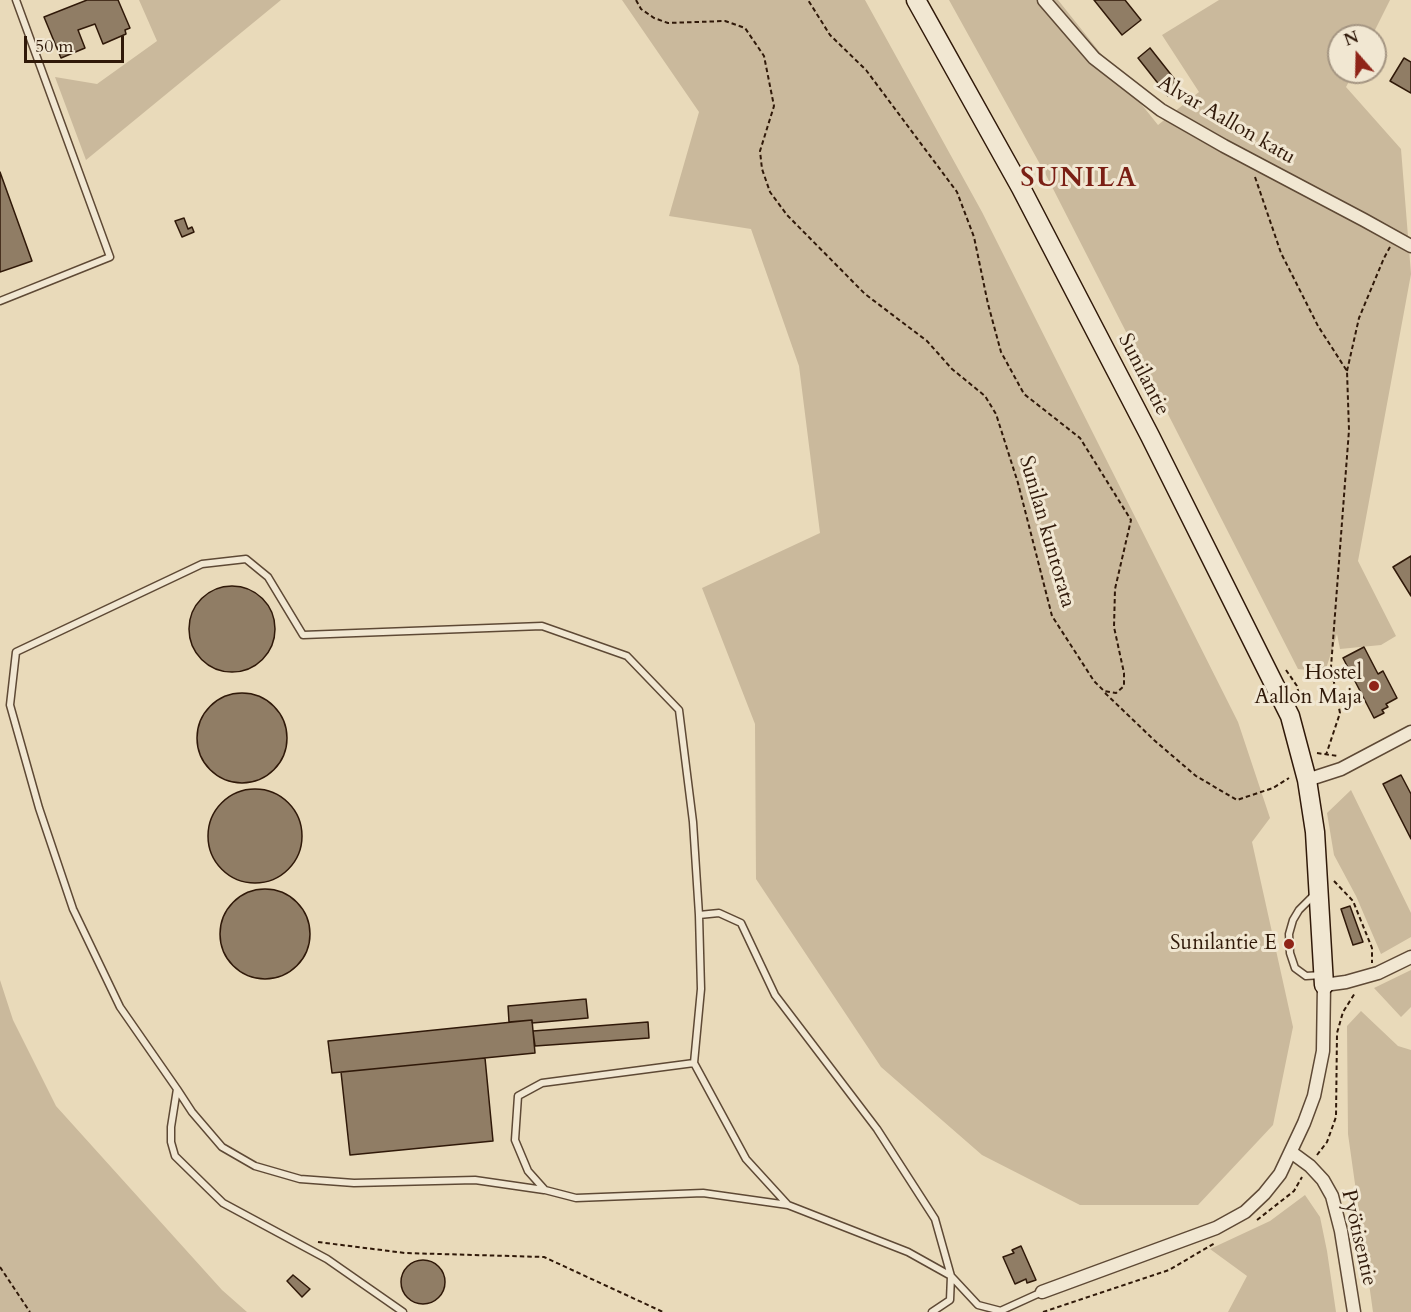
<!DOCTYPE html>
<meta charset="utf-8">
<style>
body{margin:0}
#map{position:relative;width:1411px;height:1312px;overflow:hidden;background:#e9daba;font-family:Cardo,serif}
canvas{display:block}
.north{position:absolute;left:1327px;top:24px;width:60px;height:60px;box-sizing:border-box;background:#f1e7d2;border:2px solid #a49582;border-radius:50%;rotate:340deg;font-size:16px;font-weight:700;line-height:24px;text-align:center;color:#301909}
.north::after{content:'';display:block;margin:auto;width:21px;height:27px;background:#8f2418;clip-path:polygon(50% 0,100% 100%,50% 72%,0 100%)}
.scale{position:absolute;left:24px;top:36px;width:100px;height:27px;box-sizing:border-box;border:3px solid #301909;border-top:0;padding-left:8px;font-size:18px;line-height:21px;white-space:nowrap;color:#301909;-webkit-text-stroke:4px #f1e7d2;paint-order:stroke}
</style>
<div id="map">
<canvas width="1411" height="1312"></canvas>
<div class="north">N</div>
<div class="scale">50 m</div>
</div>
<script>
const ctx = document.querySelector('canvas').getContext('2d');
ctx.lineJoin = 'round';
function fillPath(path, color) { ctx.fillStyle = color; ctx.fill(path, 'evenodd'); }
const toPath = rows => new Path2D(rows.map(r => 'M' + r).join(''));
function stroke(path, color, width, dash) { ctx.strokeStyle = color; ctx.lineWidth = width; ctx.lineCap = dash ? 'butt' : 'round'; ctx.setLineDash(dash || []); ctx.stroke(path); }
function drawText(font, color, halo, rows, align = 'center') {
  ctx.font = font + ' Cardo,serif'; ctx.lineWidth = 6; ctx.setLineDash([]); ctx.textBaseline = 'middle'; ctx.strokeStyle = halo; ctx.fillStyle = color; for (const [text, x, y, turn = 0] of rows) {
    ctx.save(); ctx.translate(x, y); ctx.rotate((+turn || 0) * Math.PI / 180); ctx.textAlign = isNaN(turn) ? turn : align; if (halo) ctx.strokeText(text, 0, 0); ctx.fillText(text, 0, 0); ctx.restore();
  }
}
fillPath(toPath([
 [139,0,281,0,86,160,55,77,97,84,157,41],
 [622,0,865,0,982,212,1238,722,1270,818,1252,842,1293,1027,1273,1125,1198,1205,1080,1205,982,1155,881,1067,756,879,755,724,702,588,820,533,799,366,751,229,669,216,699,112],
 [949,0,1058,0,1158,125,1199,92,1162,35,1219,0,1390,0,1372,36,1339,36,1339,72,1354,72,1346,87,1401,149,1411,274,1358,561,1396,636,1381,645,1340,649,1337,634,1325,672,1298,669,1046,175],
 [1351,790,1411,913,1411,937,1381,954,1356,896,1334,855,1327,813],
 [1411,970,1411,1007,1401,1017,1374,988],
 [0,980,13,1020,56,1106,222,1290,247,1312,0,1312],
 [1361,1011,1398,1046,1411,1050,1411,1312,1373,1312,1348,1134,1347,1026],
 [1305,1195,1320,1217,1327,1251,1336,1312,1228,1312,1247,1276,1210,1249,1270,1221]
]), '#cab99c');
const building = toPath([
 [87,0,118,0,130,28,125,30,126,34,103,44,95,24,78,30,85,48,61,58,44,17,87,0],
 [1094,0,1125,0,1141,20,1122,35,1094,0],
 [1150,48,1180,86,1168,96,1138,58,1150,48],
 [1404,58,1411,62,1411,93,1390,81,1404,58],
 [0,172,32,261,0,272,0,172],
 [184,218,188,229,192,227,194,232,182,237,175,221,184,218],
 [1411,556,1411,596,1393,567,1411,556],
 '189 629a43 43 0 1 1 86 0a43 43 0 1 1-86 0Z',
 [1364,647,1378,674,1383,671,1397,698,1386,704,1388,707,1382,710,1384,713,1374,718,1343,658,1364,647],
 '197 738a45 45 0 1 1 90 0a45 45 0 1 1-90 0Z',
 [1401,775,1411,794,1411,839,1383,784,1401,775],
 '208 836a47 47 0 1 1 94 0a47 47 0 1 1-94 0Z',
 '220 934a45 45 0 1 1 90 0a45 45 0 1 1-90 0Z',
 [1350,906,1363,942,1353,945,1341,909,1350,906],
 [586,999,588,1018,532,1023,532,1020,509,1022,508,1006,586,999],
 [532,1020,535,1053,332,1073,328,1041,532,1020],
 [648,1022,649,1038,535,1046,533,1031,648,1022],
 [485,1058,493,1141,350,1155,341,1072,485,1058],
 [1021,1246,1036,1280,1027,1283,1026,1279,1015,1284,1003,1257,1014,1253,1012,1250,1021,1246],
 '401 1282a22 22 0 1 1 44 0a22 22 0 1 1-44 0Z',
 [293,1275,310,1289,302,1297,287,1281,293,1275]
]);
fillPath(building, '#907d65');
stroke(building, '#301909', 1.5);
const lane = toPath([
 [0,301,110,257,16,0],
 [1314,895,1299,910,1293,920,1289,934,1290,953,1295,968,1306,976,1322,975],
 [699,915,719,913,741,923,775,995,877,1129,935,1219,951,1276,978,1305,1001,1311],
 [694,1063,542,1083,518,1096,515,1140,528,1171,545,1190,576,1198,703,1193,788,1205],
 [177,1089,192,1112,222,1147,255,1166,300,1179,354,1183,475,1180,544,1190],
 [403,1312,327,1259,223,1203,175,1156,171,1142,171,1127,177,1089,120,1007,73,909,39,808,10,705,16,652,202,564,246,559,268,577,303,635,542,626,627,656,679,710,693,822,699,915,701,989,694,1063,746,1159,788,1205,908,1252,951,1276,950,1300,932,1312],
 [998,1312,1042,1292]
]);
const street = toPath([
 [1044,0,1094,58,1161,110,1224,146,1364,220,1411,246],
 [1307,780,1341,769,1411,732],
 [1291,1152,1310,1166,1323,1180,1332,1196,1341,1231,1354,1312],
 [1042,1292,1216,1228,1245,1212,1264,1194,1280,1174,1304,1123,1314,1096,1323,1051,1324,985,1346,982,1378,973,1411,957]
]);
const secondary = toPath([
 [916,0,1021,188,1150,436,1290,716,1307,780,1315,832,1324,985]
]);
stroke(lane, '#5e4935', 9);
stroke(street, '#5e4935', 15);
stroke(secondary, '#301909', 21);
stroke(toPath([
 [636,0,641,9,654,18,668,23,725,21,745,28,764,56,774,106,760,151,762,169,770,192,787,215,865,294,927,341,952,369,985,396,996,414,1018,483,1052,616,1094,681,1104,691,1116,693,1124,686,1124,673,1114,627,1115,589,1131,520,1080,438,1024,394,1001,352,988,304,974,237,957,192,866,70,830,35,808,0],
 [1255,177,1281,253,1318,326,1347,371,1349,430,1331,667,1340,713,1326,755],
 [1347,371,1359,318,1384,258,1390,247],
 [1286,670,1297,686,1300,699],
 [1105,693,1154,740,1196,776,1237,800,1273,788,1289,778],
 [1317,753,1338,756],
 [1334,881,1353,901,1372,948,1372,963],
 [1317,1155,1327,1142,1336,1117,1337,1033,1343,1012,1355,993],
 [1257,1220,1294,1191,1302,1177],
 [318,1242,405,1253,544,1257,663,1312],
 [0,1267,30,1312],
 [1043,1312,1169,1270,1215,1243]
]), '#301909', 2, [4.5, 3]);
stroke(lane, '#f1e7d2', 6);
stroke(street, '#f1e7d2', 12);
stroke(secondary, '#f1e7d2', 18);
for (const [x, y, r, color] of [
 [1374,686,6,"#8f2418"],
 [1289,944,6,"#8f2418"]
]) { const dot = new Path2D(); dot.arc(x, y, r, 0, 2 * Math.PI); ctx.fillStyle = color; ctx.fill(dot); stroke(dot, '#f1e7d2', 2); }
drawText('21px', '#301909', '#f1e7d2', [
 ["Alvar Aallon katu",1226,121,30],
 ["Sunilantie",1143,375,63],
 ["Sunilan kuntorata",1046,532,74],
 ["Pyötisentie",1358,1238,77]
]);
drawText('21px', '#301909', '#f1e7d2', [
 ["Hostel",1362,674],
 ["Aallon Maja",1362,698],
 ["Sunilantie E",1277,944]
], 'right');
ctx.letterSpacing = '1.5px';
drawText('bold 27px', '#7a1f14', '#f1e7d2', [
 ["SUNILA",1079,180]
]);
ctx.letterSpacing = '0px';
</script>
